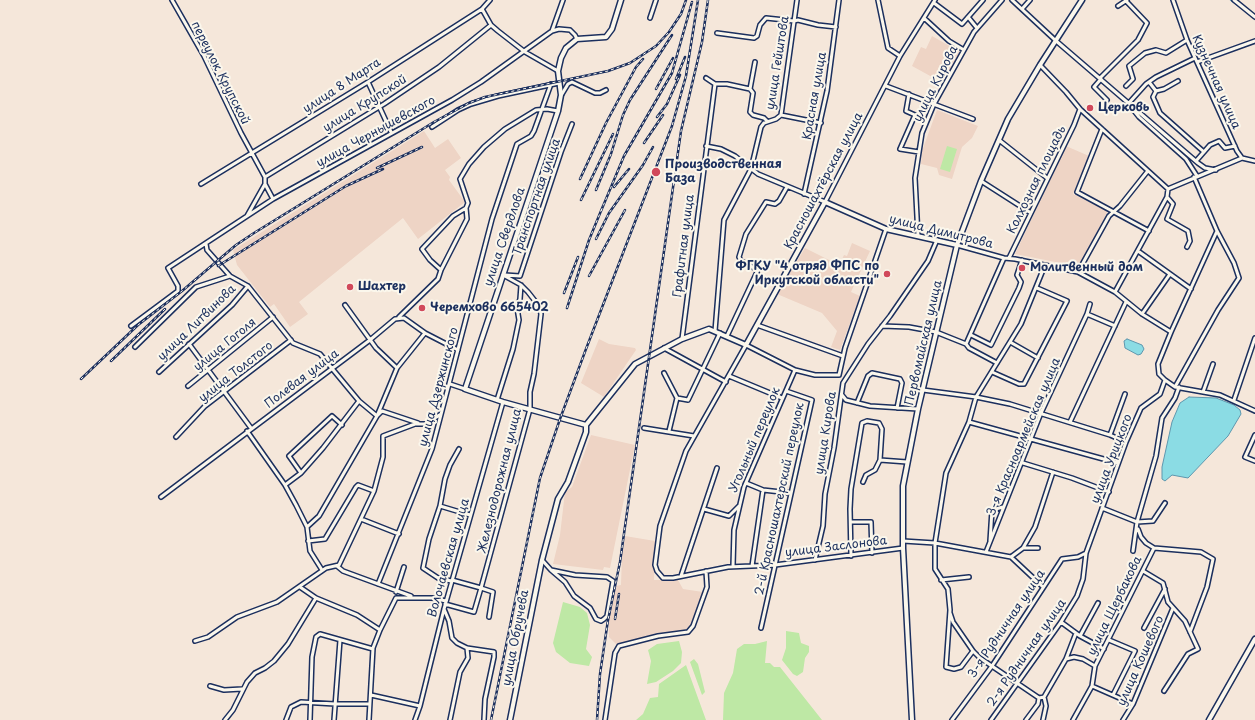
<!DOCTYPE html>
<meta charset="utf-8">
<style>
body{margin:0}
canvas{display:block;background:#f5e7da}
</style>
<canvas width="1255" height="720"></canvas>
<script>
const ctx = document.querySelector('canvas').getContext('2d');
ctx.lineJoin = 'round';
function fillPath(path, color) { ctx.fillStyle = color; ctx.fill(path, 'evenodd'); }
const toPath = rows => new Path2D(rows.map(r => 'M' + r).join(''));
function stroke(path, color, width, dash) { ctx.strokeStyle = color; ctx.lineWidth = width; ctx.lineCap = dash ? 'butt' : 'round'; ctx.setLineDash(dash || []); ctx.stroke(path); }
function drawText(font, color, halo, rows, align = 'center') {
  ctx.font = font + ' "Playpen Sans",sans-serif'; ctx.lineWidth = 4; ctx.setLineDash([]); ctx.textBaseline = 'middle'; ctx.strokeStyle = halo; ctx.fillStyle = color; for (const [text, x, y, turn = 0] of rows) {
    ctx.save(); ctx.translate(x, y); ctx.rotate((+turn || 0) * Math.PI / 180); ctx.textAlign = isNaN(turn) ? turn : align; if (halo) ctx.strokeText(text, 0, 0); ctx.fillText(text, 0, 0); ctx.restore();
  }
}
fillPath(toPath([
 [932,36,960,52,943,83,912,66,921,47,926,49],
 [937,110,978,126,972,138,962,147,952,179,939,175,937,168,921,164,922,151],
 [424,131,435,148,448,139,461,158,445,170,450,177,449,180,465,202,418,239,403,218,299,302,308,314,290,327,274,304,270,307,237,265,233,250],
 [1066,146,1089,156,1073,194,1106,210,1107,213,1080,264,1076,266,1015,254],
 [852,243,870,251,851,292,860,296,840,350,831,347,837,331,822,313,777,294,805,248,839,265,844,255,847,256],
 [599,339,609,344,635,348,636,350,604,397,581,383],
 [591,435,635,445,610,568,604,567,603,570,553,564,560,535,565,492,572,487],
 [625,536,655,541,654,580,678,580,683,589,703,592,691,625,688,628,683,631,617,645,609,637,609,620,616,586,621,585,622,555]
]), '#eed4c5');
fillPath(toPath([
 [947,146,957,149,950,172,940,169],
 [563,602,580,607,587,613,590,625,586,649,592,657,589,666,570,663,556,652,553,643],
 [786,631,799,633,801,643,809,646,809,652,805,658,803,672,797,676,793,674,782,660,786,648],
 [679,641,682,652,681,663,673,671,656,682,647,684,651,661,648,650,657,644],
 [767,641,765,663,770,663,774,667,780,667,822,720,723,720,724,693,733,673,737,649,744,644,755,644],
 [694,659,698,664,705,692,702,695,690,662],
 [686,665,706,720,636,720,643,714,650,698,658,697,659,684]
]), '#bee8a5');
const water = toPath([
 [1127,339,1142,345,1144,349,1141,354,1138,355,1125,348,1124,341,1127,339],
 [1189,397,1216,398,1234,405,1240,410,1241,414,1228,436,1188,478,1172,475,1165,481,1162,479,1162,467,1172,422,1180,403,1189,397]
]);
fillPath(water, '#8bdce4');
stroke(water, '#5e97ae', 1);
stroke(toPath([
 [1230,0,1255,19]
]), '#5e97ae', 1);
const street = toPath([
 [172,0,204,56,241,133,265,177,384,104,439,67,491,25],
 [878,0,888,48,900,56],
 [1012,0,1055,40,1198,163,1205,168,1216,170],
 [1173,0,1187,40,1237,151,1242,158,1255,161],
 [1234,0,1255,17],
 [934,3,962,24,983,0],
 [1118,6,1127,0],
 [482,9,491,25,498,31,525,52,558,71],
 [1022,9,1030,0],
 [968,17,977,28],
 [650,18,656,0],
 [924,18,949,41,964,50],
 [552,31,563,0],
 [717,33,754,38,757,36,760,25,766,18,794,21,798,20,818,25,836,27],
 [755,62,750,89,753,93,750,112,753,115,764,118,767,121],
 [1197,62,1255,41],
 [1040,65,1066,92,1080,109,1168,189],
 [706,78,715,84,727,84,750,89],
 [1100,78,1138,40,1147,23,1126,1],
 [1101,79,1094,87,1107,100],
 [368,82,391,132],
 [1149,82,1156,91,1153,97,1160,113,1204,152],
 [886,86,973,119],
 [1126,86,1133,79,1129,66,1145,53,1156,50,1166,53,1187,40],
 [1156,91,1164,89,1178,81],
 [562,94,568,84,572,82,595,93,600,93,606,90],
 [909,94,906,111,915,115,900,149,919,152],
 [1128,104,1146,84,1156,77,1195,58],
 [1131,107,1139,117,1186,159,1197,176],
 [781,115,821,123],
 [432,127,458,110,471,104,498,96,559,83],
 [1102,129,1077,192,1149,231],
 [999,140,1047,178],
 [706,146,721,149,735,156,758,174,825,202,900,56,935,0],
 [1196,161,1210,145,1219,141,1225,148,1235,146],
 [265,177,265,184,273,199],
 [981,181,1031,213],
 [201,184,368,82,482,9,490,0],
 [804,194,827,91,839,0],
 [1167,197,1173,204,1167,219,1188,231,1190,241,1187,247],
 [247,216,265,184],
 [918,236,915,178,922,133,934,104,974,32,1002,0],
 [206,244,207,250,230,276,248,286,293,343,320,354,359,401,377,416,382,411,418,423],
 [957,245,1004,258,1015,259,1078,272,1115,292,1142,314,1171,332],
 [1138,251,1191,289],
 [1009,258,1074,125,1080,109],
 [441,270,430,260,422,249,453,216,466,208],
 [1078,272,1109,216,1120,206,1147,172],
 [505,275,520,276,561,152,572,124],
 [1115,292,1167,197,1168,189,1242,158],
 [345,305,376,348,397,368],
 [1087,314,1090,304],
 [1142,314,1170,274],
 [399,317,438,279,441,270,467,219,466,208,468,203,460,179,469,164,484,147,505,129,536,110,547,109,558,111],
 [757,325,843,356],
 [131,326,178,291,178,286,168,268,273,199,452,100,481,82,552,31,559,29,570,30,575,35,577,39],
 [882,326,909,327,936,332,966,344,969,348,997,363],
 [715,331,724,220,751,169,761,127,764,123,776,119,781,115,797,0],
 [971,335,991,345,1019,288,1021,282,1017,275,1022,260],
 [727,336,758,270,741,261,739,257,746,234,766,202,775,204,779,201,787,187],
 [682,339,715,84],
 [1010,342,1038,358],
 [189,344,251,428],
 [966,344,1004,258],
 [135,347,196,287,230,276],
 [664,348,726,382],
 [159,372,232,305,248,286],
 [992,372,1019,384,1024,384,1067,301,1037,288],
 [664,373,677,398,669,431],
 [839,375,815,375,795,370,746,345,686,451,660,526,655,565,657,571,663,578,673,578,728,567,775,565,903,548],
 [839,375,845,348,886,229],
 [729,376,782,398],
 [1165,380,1175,387,1220,395,1255,411],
 [450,384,465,389],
 [188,386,273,317],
 [1175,387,1218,310,1239,278,1234,263,1217,231,1194,177],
 [923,390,976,397,1010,404,1110,435,1126,442],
 [1203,392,1213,364],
 [842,395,846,400,870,406,918,409],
 [677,398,688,400,720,333],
 [497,400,513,349,519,320,517,308,520,299,521,285],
 [1234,400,1255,338],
 [857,403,868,376,872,373,900,379,902,383,897,408],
 [969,422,1118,463],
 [1070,422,1126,302],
 [644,428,694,436],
 [247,431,285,485,296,505,307,527,310,551,322,570],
 [1110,435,1125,394],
 [1255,435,1245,457,1255,461],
 [176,437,205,406,291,340],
 [880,460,907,462],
 [1023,463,1072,478,1109,492],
 [301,473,289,456,332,416,342,425],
 [746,483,763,490,790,493],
 [285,485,301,473,323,448,359,401],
 [161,497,370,340,395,319,404,318,425,333,458,350],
 [440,506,470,515],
 [1102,508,1137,522,1153,521,1165,503],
 [704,509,729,516,739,506],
 [361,519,399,534],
 [851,522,871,522,872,553],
 [307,527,319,516,377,416,397,368,425,333],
 [1138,529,1141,537,1146,543,1154,548,1201,552,1213,559,1207,587,1190,632],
 [308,541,325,539,356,487,358,485,374,491],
 [903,541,935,543,1011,557,1043,587],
 [990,541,992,510,1003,507],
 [1023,548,1038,548],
 [1133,551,1137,522,1156,456,1162,418,1175,398,1179,387],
 [986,552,1041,413,1087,314,1115,326],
 [851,556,850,509,851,489,862,423,867,421,879,423,882,429,880,460,875,470,866,475,863,482],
 [1011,557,1023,548,1035,527,1053,472],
 [542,560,551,570,565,582,574,596,590,608,596,619,601,621,604,619,607,616,613,581,607,577,575,575,551,570],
 [815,560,823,526,825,494,834,448,843,383,868,344,890,316,928,261,937,240],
 [337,566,343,571,411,596],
 [733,566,734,530,744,487,795,370],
 [752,566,763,490],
 [1143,571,1163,583,1168,602,1185,621,1198,649,1188,654,1164,691],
 [681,576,717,468],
 [941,580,969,577],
 [451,581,438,578,423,568,429,539,440,506,445,479,450,465,459,449],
 [378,584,432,449,492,219,517,144,531,136,534,131,551,84],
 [300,587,316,598,357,615,380,630],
 [396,592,404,567],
 [445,604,474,612,481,588,452,580],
 [444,609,449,621,452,638,457,643,467,648,494,652,494,657,485,699,484,720],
 [950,613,953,622,973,651,980,658,1039,698],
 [489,617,493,592,481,588,530,409,530,392,534,374,541,314,539,306,528,292,521,285,503,275],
 [1061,622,1080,636,1104,649],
 [761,628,812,400,786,391],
 [1144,628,1165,589],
 [1080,636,1098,603],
 [1109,640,1135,651,1113,695],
 [195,641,208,637,237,617,277,602,326,568,339,565,374,491,383,457,383,436,415,424,426,424,441,414],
 [973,651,961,667,954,669,946,667,950,610,948,589,935,569,935,543,946,473,969,422,976,397,1021,324,1045,265],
 [1066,659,1074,657,1083,659,1095,666],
 [210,686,224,690,242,689],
 [1092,686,1133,704],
 [371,695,420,706],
 [1039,698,1044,697,1066,659,1076,633],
 [225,720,233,710,247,682,255,673,265,668,274,661,288,644,316,598],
 [286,720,291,707,301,702,335,704,369,704],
 [310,720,312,657,316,637,320,634,373,649],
 [334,720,340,640],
 [369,720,373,648,380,630,396,598,432,598,446,601],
 [415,720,420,706,444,609,503,402],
 [450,720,460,672,468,658,467,648],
 [605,720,615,653,619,646,658,636,688,632,693,626,707,587,706,571],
 [952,720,992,666,1062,559,1078,557,1086,553],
 [991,720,1061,622,1077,596,1083,579,1086,553,1126,442,1141,408,1160,394,1165,380,1159,374,1158,364,1171,332,1217,231],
 [1026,720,1038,704,1039,698],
 [1043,720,1046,706,1044,697],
 [1073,720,1092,686,1095,666,1154,548],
 [1123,720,1133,704,1173,608]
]);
const secondary = toPath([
 [586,425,503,402,465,389,558,111,561,95,558,71,561,58,566,48,577,39,606,37,612,29,621,0],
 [510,720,542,560,558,499,568,482,586,432,586,425,635,364,682,339,709,329,746,345,825,202,886,229,957,245],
 [912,720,903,548,903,486,918,409,957,245,981,181,1008,119,1040,65,1082,0],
 [1209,720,1255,639]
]);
stroke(street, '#1b2f5e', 6);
stroke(secondary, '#1b2f5e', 7);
stroke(street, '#fbf7ec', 3);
stroke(secondary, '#fbf7ec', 4);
const rail = toPath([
 [676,79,685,57],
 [656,89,673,58],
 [657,117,667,104,680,75],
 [644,143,663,115],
 [377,168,422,147],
 [580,179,606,123,636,67,643,59],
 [614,187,629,169],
 [596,190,611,154,623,115,630,100,672,35],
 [581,200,613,134],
 [601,211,624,156,672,73,692,2],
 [596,239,609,213,643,165,653,147],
 [218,266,346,186,383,169],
 [589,276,625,210],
 [564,293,578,257],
 [567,308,589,240,603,206],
 [111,361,165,309],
 [81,379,138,325,182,291,236,245,254,233,434,122,469,103,485,97,608,71,630,63,656,46,669,32,681,14,686,0],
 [615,619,619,594],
 [491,720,540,478,560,419,586,349,672,126,686,76,698,0],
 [597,720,600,674,608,620,620,562,681,131,702,42,708,0]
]);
stroke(rail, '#1b2f5e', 2.5);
stroke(rail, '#fbf7ec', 1, [3]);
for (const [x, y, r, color] of [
 [1090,108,4,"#d1495b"],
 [656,172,5,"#d1495b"],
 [1022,268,4,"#d1495b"],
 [887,274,4,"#d1495b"],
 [350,287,4,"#d1495b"],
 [422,308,4,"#d1495b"]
]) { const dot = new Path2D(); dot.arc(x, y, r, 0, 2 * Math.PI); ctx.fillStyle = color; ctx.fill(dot); stroke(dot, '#fbf7ec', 1.5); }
drawText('12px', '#1b2f5e', '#fbf7ec', [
 ["улица Гейштова",778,63,-81],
 ["переулок Крупской",220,73,63],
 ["Кузнечная улица",1216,82,66],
 ["улица Кирова",936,84,-63],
 ["улица 8 Марта",342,86,-33],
 ["Красная улица",815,96,-80],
 ["улица Крупской",365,104,-32],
 ["улица Чернышевского",376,132,-29],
 ["Колхозная площадь",1037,180,-64],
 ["Красношахтёрская улица",824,181,-62],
 ["Транспортная улица",537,197,-71],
 ["улица Димитрова",941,232,14],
 ["улица Свердлова",505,237,-71],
 ["Графитная улица",684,246,-83],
 ["улица Литвинова",197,323,-44],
 ["Первомайская улица",924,343,-77],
 ["улица Гоголя",225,345,-39],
 ["улица Толстого",236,372,-38],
 ["Полевая улица",302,379,-37],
 ["улица Дзержинского",439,387,-75],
 ["улица Кирова",826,433,-81],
 ["3-я Красноармейская улица",1024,437,-67],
 ["Угольный переулок",755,440,-67],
 ["улица Урицкого",1112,459,-69],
 ["Железнодорожная улица",500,481,-76],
 ["2-й Красношахтерский переулок",780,499,-78],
 ["улица Заслонова",836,547,-7],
 ["Волочаевская улица",449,558,-74],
 ["улица Щербакова",1115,606,-64],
 ["3-я Рудничная улица",1007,624,-56],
 ["улица Обручева",516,638,-79],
 ["2-я Рудничная улица",1027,653,-55],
 ["улица Кошевого",1141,661,-66]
]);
drawText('bold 12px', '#1b2f5e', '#fbf7ec', [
 ["Церковь",1098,108],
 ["Производственная",665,165],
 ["База",665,179],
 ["ФГКУ \"4 отряд ФПС по",879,267,"right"],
 ["Иркутской области\"",879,281,"right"],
 ["Молитвенный дом",1030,268],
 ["Шахтер",358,287],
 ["Черемхово 665402",430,308]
], 'left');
</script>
